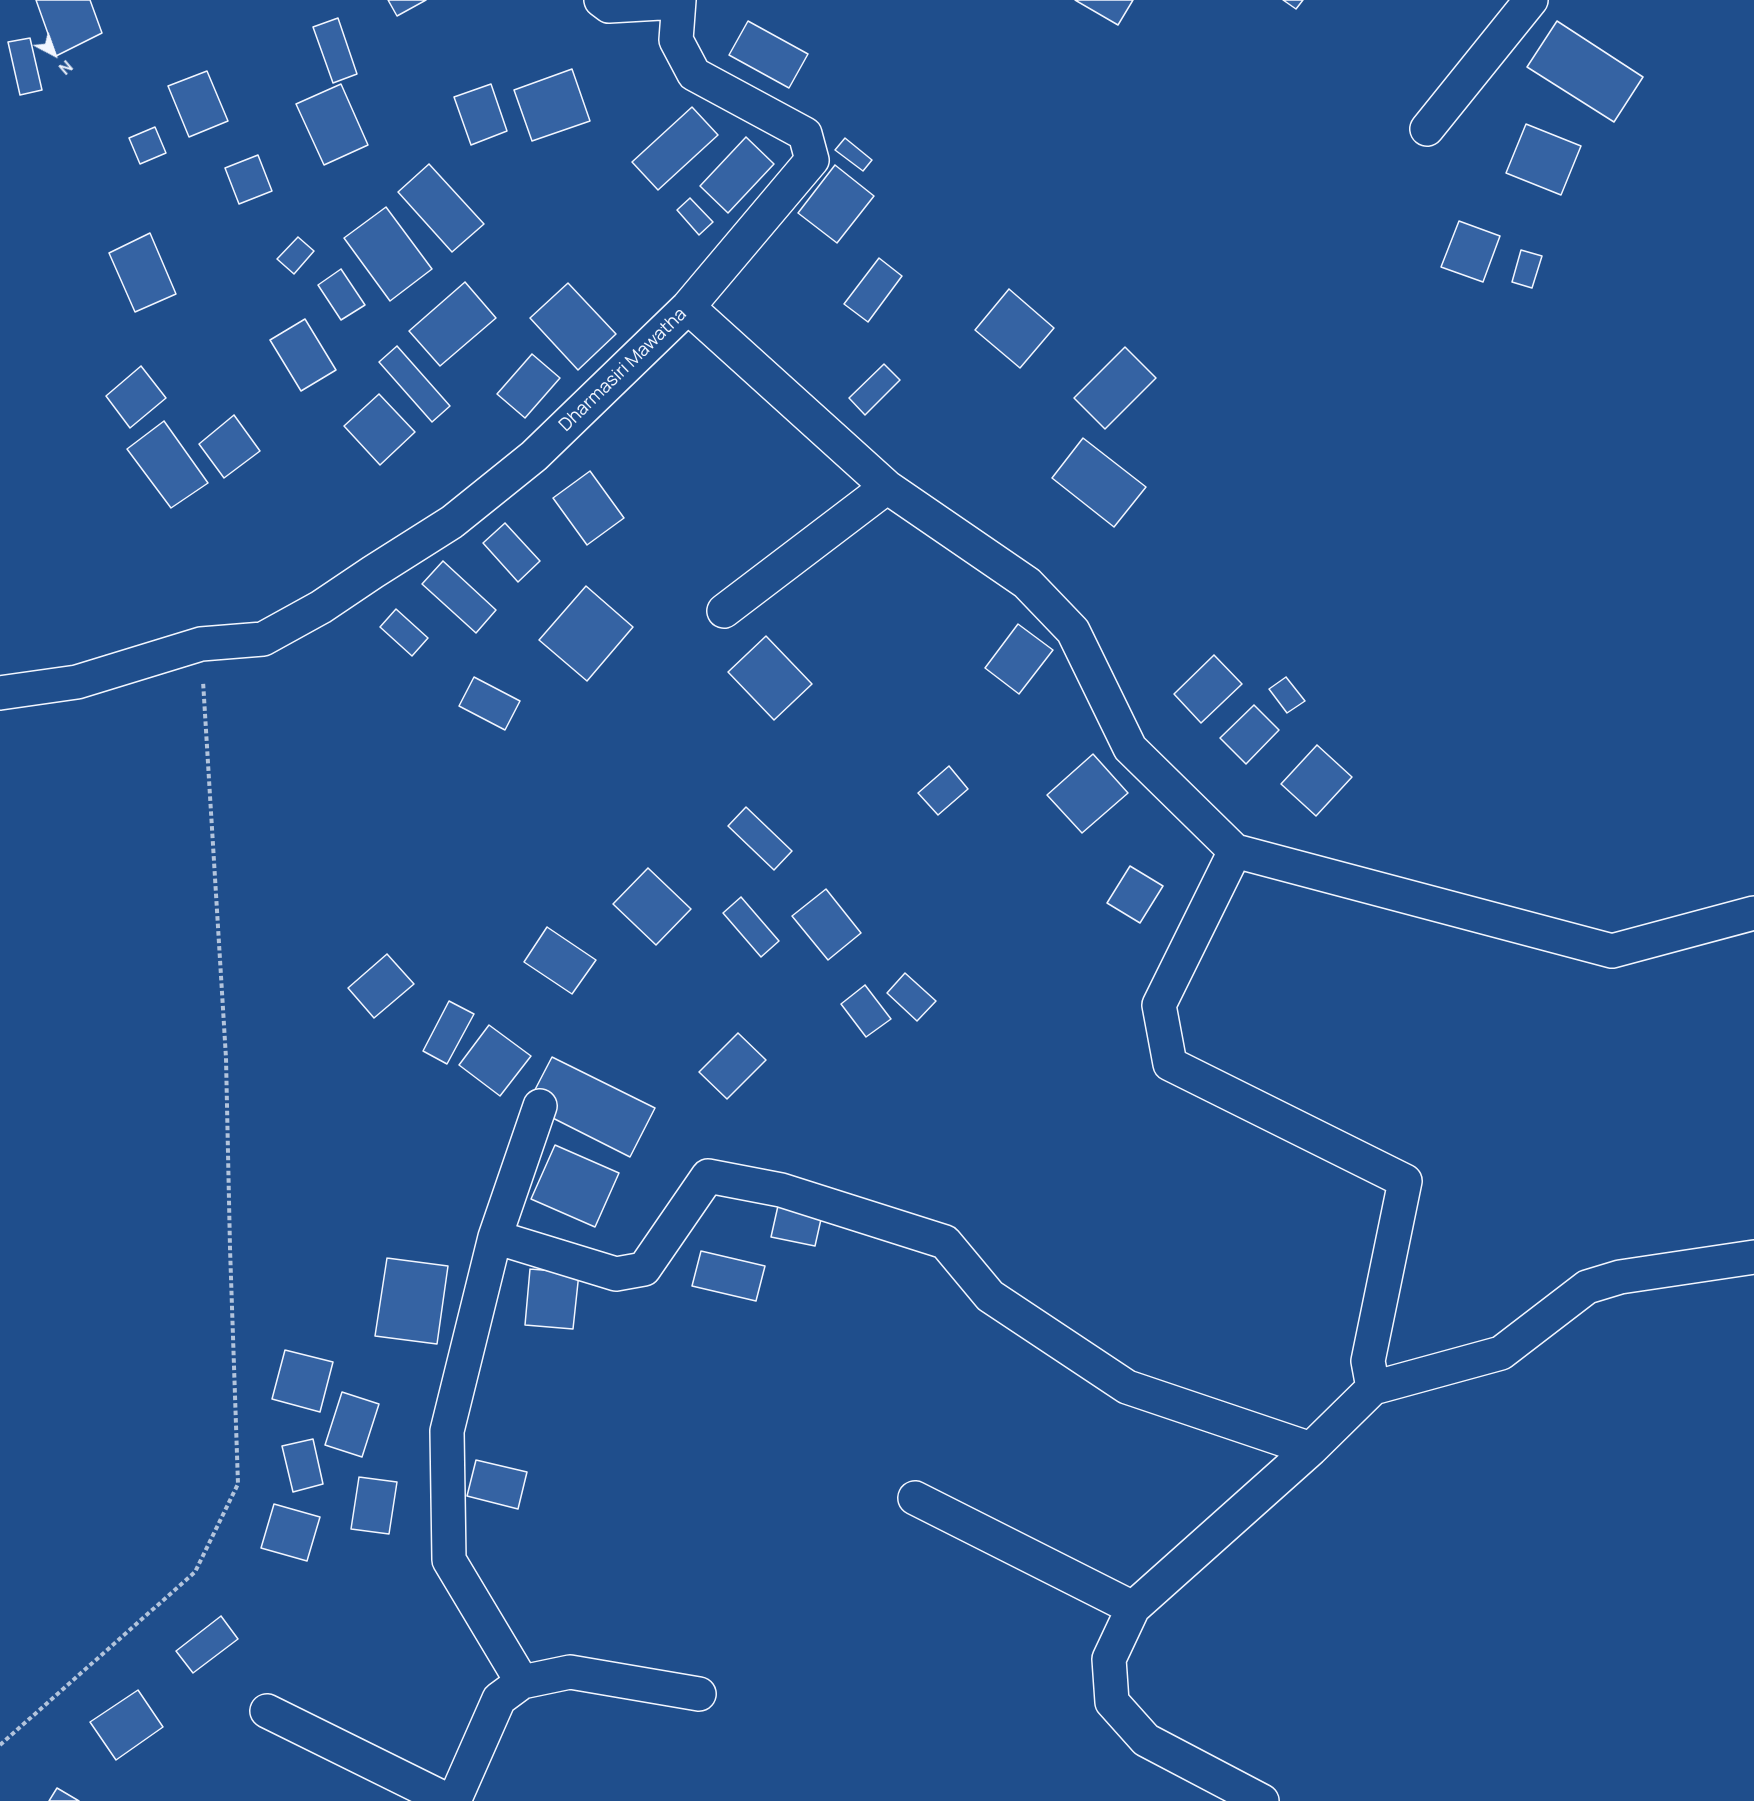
<!DOCTYPE html>
<style>
body{margin:0}
#map{position:relative;width:1754px;height:1801px;overflow:hidden;background:#1f4e8c;font-family:Manrope,sans-serif}
canvas{display:block}
.north{position:absolute;left:24px;top:24px;width:60px;height:60px;-webkit-text-stroke:4px #1f4e8c;paint-order:stroke;rotate:139deg;font-size:16px;font-weight:700;line-height:24px;text-align:center;color:#f2f6ff}
.north::after{content:'';display:block;margin:auto;width:21px;height:27px;background:#f2f6ff;clip-path:polygon(50% 0,100% 100%,50% 72%,0 100%)}
</style>
<div id="map">
<canvas width="1754" height="1801"></canvas>
<div class="north">N</div>
</div>
<script>
const ctx = document.querySelector('canvas').getContext('2d');
ctx.lineJoin = 'round';
function fillPath(path, color) { ctx.fillStyle = color; ctx.fill(path, 'evenodd'); }
const toPath = rows => new Path2D(rows.map(r => 'M' + r).join(''));
function stroke(path, color, width, dash) { ctx.strokeStyle = color; ctx.lineWidth = width; ctx.lineCap = dash ? 'butt' : 'round'; ctx.setLineDash(dash || []); ctx.stroke(path); }
function drawText(font, color, halo, rows, align = 'center') {
  ctx.font = font + ' Manrope,sans-serif'; ctx.lineWidth = 4.5; ctx.setLineDash([]); ctx.textBaseline = 'middle'; ctx.strokeStyle = halo; ctx.fillStyle = color; for (const [text, x, y, turn = 0] of rows) {
    ctx.save(); ctx.translate(x, y); ctx.rotate((+turn || 0) * Math.PI / 180); ctx.textAlign = isNaN(turn) ? turn : align; if (halo) ctx.strokeText(text, 0, 0); ctx.fillText(text, 0, 0); ctx.restore();
  }
}
const building = toPath([
 [36,0,90,0,102,33,56,56,36,0],
 [388,0,426,0,397,16,388,0],
 [1075,0,1133,0,1118,25,1075,0],
 [1283,0,1303,0,1296,9,1283,0],
 [338,18,357,74,333,83,313,27,338,18],
 [748,21,808,54,789,88,729,55,748,21],
 [1557,21,1643,77,1614,122,1527,67,1557,21],
 [30,38,42,90,20,95,8,42,30,38],
 [572,69,590,121,532,141,514,90,572,69],
 [207,71,228,121,189,137,168,86,207,71],
 [341,84,368,145,324,165,296,104,341,84],
 [491,84,507,131,471,145,454,97,491,84],
 [692,107,718,135,658,190,632,162,692,107],
 [1526,124,1581,146,1561,195,1506,173,1526,124],
 [155,127,166,153,140,164,129,138,155,127],
 [746,137,774,164,728,213,700,186,746,137],
 [845,138,872,160,863,171,835,150,845,138],
 [258,155,272,191,239,204,225,168,258,155],
 [429,164,484,224,452,252,398,192,429,164],
 [835,165,874,196,837,243,798,213,835,165],
 [690,198,713,222,699,235,677,210,690,198],
 [386,207,432,269,390,301,344,238,386,207],
 [1459,221,1500,236,1483,282,1441,267,1459,221],
 [150,233,176,294,135,312,109,253,150,233],
 [298,237,314,251,294,274,277,259,298,237],
 [1521,250,1542,256,1532,288,1512,282,1521,250],
 [879,258,902,276,868,322,844,304,879,258],
 [341,269,365,305,341,320,318,285,341,269],
 [465,282,496,318,440,366,409,331,465,282],
 [568,283,616,334,578,370,530,318,568,283],
 [1009,289,1054,328,1020,368,975,330,1009,289],
 [305,319,336,370,301,391,270,340,305,319],
 [397,346,450,406,432,422,379,362,397,346],
 [1125,347,1156,378,1105,429,1074,398,1125,347],
 [532,354,560,378,525,418,497,394,532,354],
 [884,364,900,380,865,415,849,398,884,364],
 [141,366,166,398,130,428,106,396,141,366],
 [379,394,415,432,380,465,344,426,379,394],
 [234,415,260,451,224,478,199,444,234,415],
 [164,421,208,483,171,508,127,449,164,421],
 [1083,438,1146,487,1114,527,1052,478,1083,438],
 [590,471,624,518,587,545,553,498,590,471],
 [505,523,540,561,518,582,483,543,505,523],
 [443,561,496,610,476,633,422,584,443,561],
 [586,586,633,627,587,681,539,640,586,586],
 [396,609,428,638,412,656,380,627,396,609],
 [1018,624,1053,650,1019,694,985,668,1018,624],
 [766,636,812,684,774,720,728,672,766,636],
 [1214,655,1242,684,1201,723,1174,694,1214,655],
 [474,677,520,701,505,730,459,706,474,677],
 [1286,677,1305,701,1287,713,1269,689,1286,677],
 [1254,705,1279,730,1246,764,1220,738,1254,705],
 [1317,745,1352,777,1316,816,1281,784,1317,745],
 [1093,754,1128,793,1082,833,1047,795,1093,754],
 [949,766,968,789,938,815,918,793,949,766],
 [746,807,792,851,774,870,728,826,746,807],
 [1130,866,1163,886,1140,923,1107,903,1130,866],
 [648,868,691,909,656,945,613,904,648,868],
 [826,889,861,933,828,960,792,916,826,889],
 [741,897,779,941,761,957,723,913,741,897],
 [547,927,596,960,572,994,524,962,547,927],
 [387,954,414,984,374,1018,348,988,387,954],
 [905,973,936,1001,917,1021,887,993,905,973],
 [865,985,891,1019,866,1037,841,1004,865,985],
 [449,1001,474,1014,447,1064,423,1051,449,1001],
 [489,1025,531,1056,500,1096,459,1065,489,1025],
 [738,1033,766,1060,727,1099,699,1072,738,1033],
 [552,1057,655,1108,630,1157,527,1105,552,1057],
 [555,1145,619,1173,595,1227,531,1199,555,1145],
 [784,1179,828,1188,815,1246,771,1237,784,1179],
 [701,1251,765,1266,756,1301,692,1286,701,1251],
 [387,1258,448,1266,437,1344,375,1336,387,1258],
 [530,1269,579,1273,573,1329,525,1325,530,1269],
 [285,1350,333,1362,320,1412,272,1399,285,1350],
 [342,1392,379,1404,362,1457,325,1445,342,1392],
 [313,1439,323,1484,293,1492,282,1446,313,1439],
 [476,1460,527,1472,518,1509,467,1496,476,1460],
 [359,1477,397,1482,389,1534,351,1529,359,1477],
 [274,1504,320,1517,307,1561,261,1548,274,1504],
 [221,1616,238,1639,193,1673,176,1651,221,1616],
 [138,1690,163,1727,116,1760,90,1722,138,1690],
 [57,1788,79,1801,49,1801,57,1788]
]);
fillPath(building, '#3563a3');
stroke(building, '#f2f6ff', 1.5);
const minor = toPath([
 [601,0,609,6,678,2],
 [1427,129,1531,0],
 [688,307,887,487,1027,583,1073,631,1130,748,1235,851,1612,951,1754,913],
 [724,611,887,487],
 [0,693,77,682,201,644,263,639,321,607,373,572,452,522,534,456,688,307,812,160,805,134,694,74,676,40,679,0],
 [1235,851,1159,1005,1170,1064,1405,1181,1368,1361,1373,1388],
 [495,1237,616,1274,644,1269,708,1176,781,1190,945,1242,990,1296,1127,1387,1311,1449],
 [915,1498,1133,1608,1311,1449,1373,1388,1501,1353,1587,1287,1620,1277,1754,1257],
 [1133,1608,1109,1659,1112,1702,1146,1740,1262,1801],
 [522,1682,449,1560,447,1431,495,1237,540,1106],
 [267,1711,449,1801],
 [454,1801,499,1699,522,1682,570,1672,699,1694]
]);
stroke(minor, '#f2f6ff', 36);
stroke(toPath([
 [0,1745,195,1572,238,1484,230,1248,226,1058,203,681]
]), '#b3c4dc', 4, [4.5, 3]);
stroke(minor, '#1f4e8c', 33);
drawText('18px', '#f2f6ff', '#1f4e8c', [
 ["Dharmasiri Mawatha",623,370,-44]
]);
</script>
